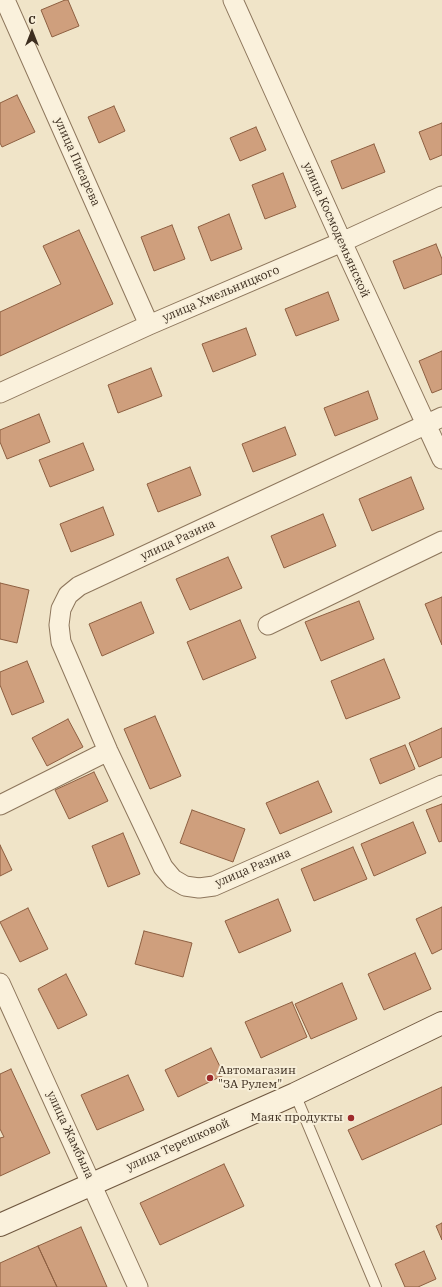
<!DOCTYPE html>
<meta charset="utf-8">
<style>
body{margin:0}
#map{position:relative;width:442px;height:1287px;overflow:hidden;background:#f0e4c8;font-family:"IBM Plex Serif",serif}
canvas{display:block}
.north{position:absolute;left:12px;top:12px;width:40px;height:40px;-webkit-text-stroke:3px #f7eed8;paint-order:stroke;rotate:0deg;font-size:11px;font-weight:700;line-height:16px;text-align:center;color:#3d2e20}
.north::after{content:'';display:block;margin:auto;width:14px;height:18px;background:#3d2e20;clip-path:polygon(50% 0,100% 100%,50% 72%,0 100%)}
</style>
<div id="map">
<canvas width="442" height="1287"></canvas>
<div class="north">С</div>
</div>
<script>
const ctx = document.querySelector('canvas').getContext('2d');
ctx.lineJoin = 'round';
function fillPath(path, color) { ctx.fillStyle = color; ctx.fill(path, 'evenodd'); }
const toPath = rows => new Path2D(rows.map(r => 'M' + r).join(''));
function stroke(path, color, width, dash) { ctx.strokeStyle = color; ctx.lineWidth = width; ctx.lineCap = dash ? 'butt' : 'round'; ctx.setLineDash(dash || []); ctx.stroke(path); }
function drawText(font, color, halo, rows, align = 'center') {
  ctx.font = font + ' "IBM Plex Serif",serif'; ctx.lineWidth = 4; ctx.setLineDash([]); ctx.textBaseline = 'middle'; ctx.strokeStyle = halo; ctx.fillStyle = color; for (const [text, x, y, turn = 0] of rows) {
    ctx.save(); ctx.translate(x, y); ctx.rotate((+turn || 0) * Math.PI / 180); ctx.textAlign = isNaN(turn) ? turn : align; if (halo) ctx.strokeText(text, 0, 0); ctx.fillText(text, 0, 0); ctx.restore();
  }
}
const building = toPath([
 [65,0,68,0,79,26,52,37,41,10,65,0],
 [17,95,35,132,2,147,0,143,0,103,17,95],
 [114,106,125,131,99,143,88,117,114,106],
 [442,123,442,155,430,160,419,132,442,123],
 [256,127,266,150,240,161,230,138,256,127],
 [374,144,385,172,342,189,331,161,374,144],
 [283,173,296,207,265,219,252,185,283,173],
 [229,214,242,249,211,261,198,227,229,214],
 [172,225,185,259,154,271,141,237,172,225],
 [79,230,113,304,0,356,0,312,61,284,43,246,79,230],
 [436,244,442,259,442,274,404,289,393,261,436,244],
 [328,292,339,320,296,336,285,309,328,292],
 [246,328,256,355,213,372,202,344,246,328],
 [442,351,442,389,432,393,419,361,442,351],
 [151,368,162,396,118,413,108,385,151,368],
 [368,391,378,419,335,436,324,408,368,391],
 [39,414,50,442,7,459,0,442,0,430,39,414],
 [285,427,296,455,253,472,242,444,285,427],
 [83,443,94,470,50,487,39,460,83,443],
 [190,467,201,495,158,512,147,484,190,467],
 [411,477,424,509,372,531,359,499,411,477],
 [103,507,114,535,71,552,60,524,103,507],
 [323,514,336,546,284,568,271,536,323,514],
 [228,557,242,588,190,610,176,579,228,557],
 [0,583,29,590,17,643,0,639,0,583],
 [442,597,442,645,425,604,442,597],
 [359,601,374,639,321,661,305,622,359,601],
 [141,602,154,633,102,656,89,624,141,602],
 [240,620,256,658,203,680,187,642,240,620],
 [384,659,400,698,346,719,331,681,384,659],
 [27,661,44,702,12,715,0,685,0,672,27,661],
 [155,716,181,776,150,789,124,729,155,716],
 [68,719,83,747,47,766,32,738,68,719],
 [442,728,442,757,419,767,409,743,442,728],
 [405,745,415,769,380,784,370,759,405,745],
 [94,772,108,801,69,819,55,790,94,772],
 [318,781,332,812,280,834,266,803,318,781],
 [442,804,442,841,439,842,426,810,442,804],
 [192,810,245,829,233,862,180,843,192,810],
 [413,822,426,853,374,876,361,844,413,822],
 [123,833,140,874,108,887,92,846,123,833],
 [0,845,12,870,0,876,0,845],
 [353,847,367,879,314,901,301,869,353,847],
 [278,899,291,931,239,953,225,921,278,899],
 [442,907,442,949,432,954,416,919,442,907],
 [28,908,48,949,20,962,0,922,28,908],
 [144,931,192,943,183,977,135,964,144,931],
 [415,953,431,989,384,1010,368,974,415,953],
 [66,974,87,1015,58,1029,38,989,66,974],
 [342,983,357,1019,311,1039,295,1004,342,983],
 [292,1002,307,1037,261,1058,245,1022,292,1002],
 [211,1048,224,1075,178,1097,165,1070,211,1048],
 [11,1069,50,1153,0,1176,0,1138,4,1137,0,1129,0,1074,11,1069],
 [128,1075,144,1110,97,1130,81,1095,128,1075],
 [442,1087,442,1124,362,1160,348,1130,442,1087],
 [224,1164,244,1206,160,1245,140,1203,224,1164],
 [442,1223,442,1240,436,1226,442,1223],
 [81,1227,107,1287,57,1287,38,1246,81,1227],
 [38,1246,57,1287,0,1287,0,1263,38,1246],
 [424,1251,436,1279,418,1287,405,1287,395,1264,424,1251]
]);
fillPath(building, '#cf9f7d');
stroke(building, '#8d5f41', 1);
const lane = toPath([
 [295,1094,376,1287]
]);
const street = toPath([
 [5,0,149,325],
 [233,0,342,242,442,459],
 [0,393,149,325,342,242,442,196],
 [442,417,79,586,68,595,61,609,59,625,61,642,108,751,163,867,173,879,185,886,199,888,214,886,442,785],
 [268,625,442,541],
 [0,805,108,751],
 [0,983,138,1287]
]);
const secondary = toPath([
 [0,1225,295,1094,442,1023]
]);
stroke(lane, '#8d765c', 12);
stroke(street, '#8d765c', 21);
stroke(secondary, '#6f573f', 24);
stroke(lane, '#faf1dc', 10);
stroke(street, '#faf1dc', 19);
stroke(secondary, '#faf1dc', 22);
for (const [x, y, r, color] of [
 [210,1078,4,"#9e2a2b"],
 [351,1118,4,"#9e2a2b"]
]) { const dot = new Path2D(); dot.arc(x, y, r, 0, 2 * Math.PI); ctx.fillStyle = color; ctx.fill(dot); stroke(dot, '#f7eed8', 1.5); }
drawText('12px', '#3d2e20', '#f7eed8', [
 ["улица Писарева",77,162,66],
 ["улица Космодемьянской",336,230,66],
 ["улица Хмельницкого",221,294,-23],
 ["улица Разина",178,540,-25],
 ["улица Разина",253,868,-23],
 ["улица Жамбыла",70,1135,65],
 ["улица Терешковой",178,1145,-24]
]);
drawText('12px', '#3d2e20', '#f7eed8', [
 ["Автомагазин",218,1071],
 ["\"ЗА Рулем\"",218,1085],
 ["Маяк продукты",343,1118,"right"]
], 'left');
</script>
